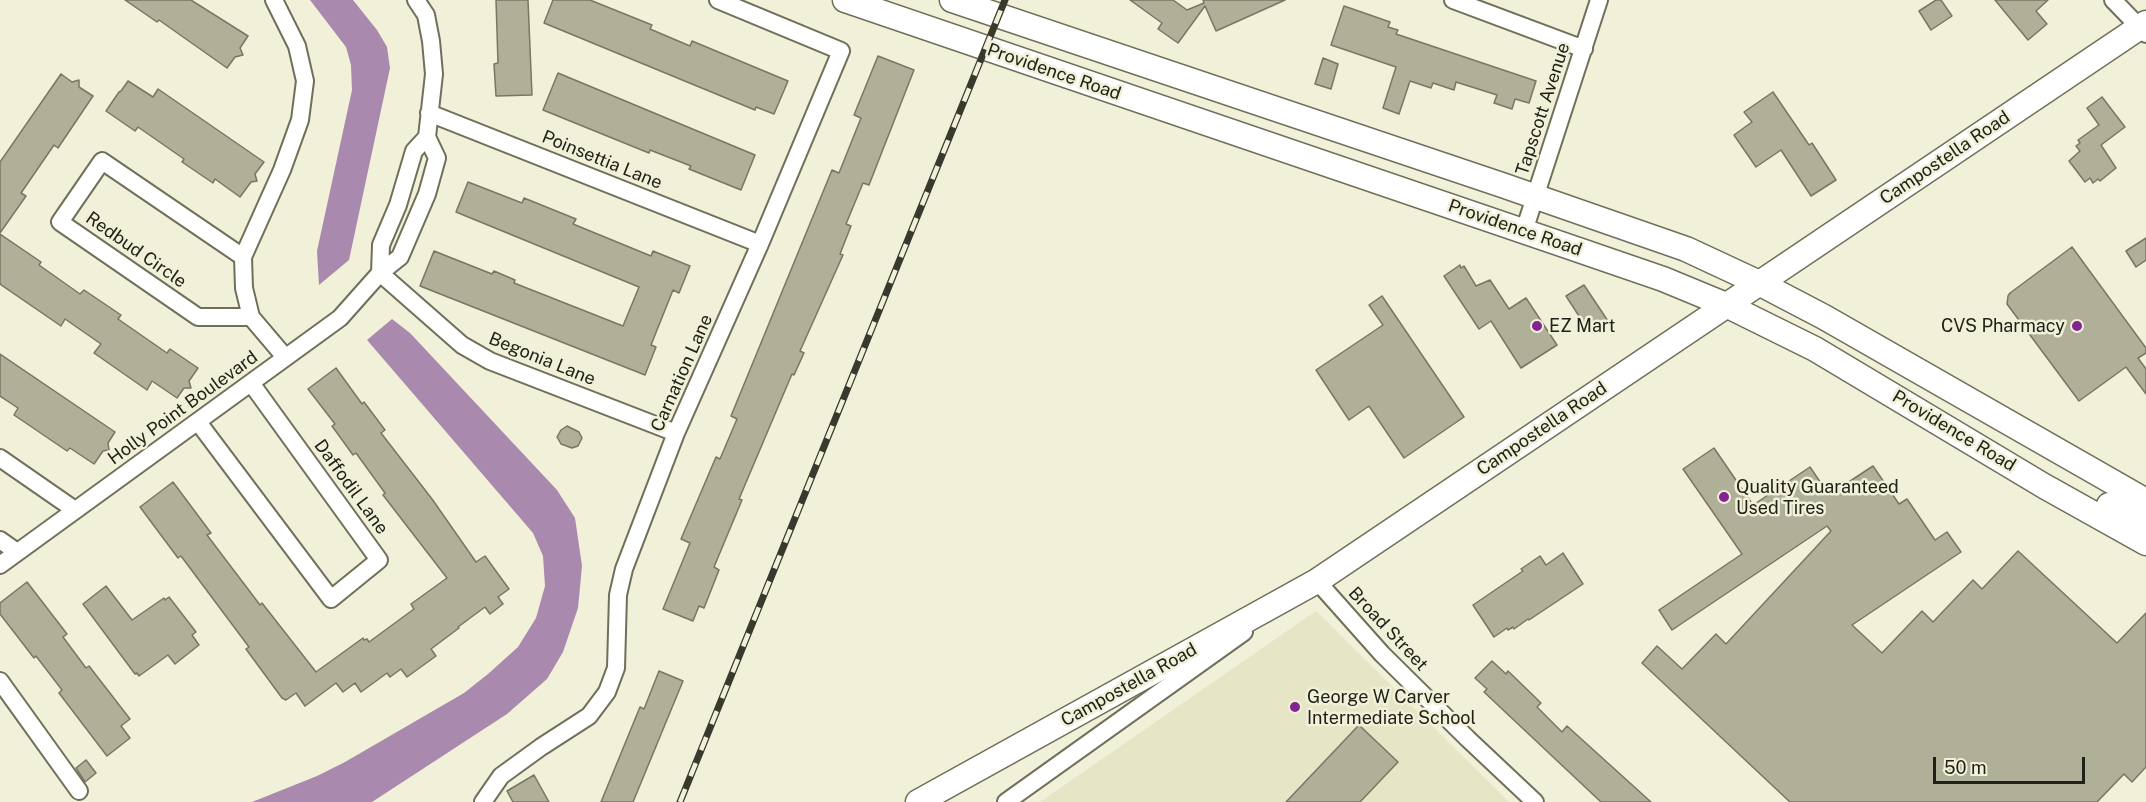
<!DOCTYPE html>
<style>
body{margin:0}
#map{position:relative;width:2146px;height:802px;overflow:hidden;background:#f1f0d8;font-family:"Public Sans",sans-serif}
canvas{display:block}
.scale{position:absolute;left:1933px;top:757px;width:152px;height:27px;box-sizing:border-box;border:3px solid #212118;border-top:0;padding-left:8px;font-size:18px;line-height:21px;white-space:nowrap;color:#212118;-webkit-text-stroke:4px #f1f0d8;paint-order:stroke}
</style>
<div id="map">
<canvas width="2146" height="802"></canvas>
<div class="scale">50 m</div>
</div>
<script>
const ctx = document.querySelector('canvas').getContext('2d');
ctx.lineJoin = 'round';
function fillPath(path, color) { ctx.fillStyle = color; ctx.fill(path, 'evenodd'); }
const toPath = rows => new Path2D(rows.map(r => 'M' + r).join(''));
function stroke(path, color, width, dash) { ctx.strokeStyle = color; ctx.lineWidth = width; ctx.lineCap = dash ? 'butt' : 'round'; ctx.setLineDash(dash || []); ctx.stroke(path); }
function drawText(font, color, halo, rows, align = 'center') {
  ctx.font = font + ' "Public Sans",sans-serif'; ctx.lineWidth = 5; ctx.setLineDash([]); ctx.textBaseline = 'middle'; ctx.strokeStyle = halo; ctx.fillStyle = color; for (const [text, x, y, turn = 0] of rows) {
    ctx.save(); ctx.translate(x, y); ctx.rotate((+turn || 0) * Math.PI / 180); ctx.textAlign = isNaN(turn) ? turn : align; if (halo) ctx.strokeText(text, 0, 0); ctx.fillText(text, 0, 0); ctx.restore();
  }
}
fillPath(toPath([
 [1316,611,1509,802,1040,802]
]), '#e6e5c6');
fillPath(toPath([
 [310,0,353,0,377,30,387,47,390,68,349,260,319,285,317,251,352,90,351,65,346,47],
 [392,319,410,333,557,490,575,518,582,566,578,608,563,652,547,679,507,714,372,802,252,802,317,776,345,762,464,693,488,674,518,647,536,618,545,586,543,556,533,533,367,340]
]), '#a989ae');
const building = toPath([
 [125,0,191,0,248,36,240,48,243,55,235,57,227,68,159,20,157,22,125,0],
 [496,0,528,0,532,95,496,96,494,64,498,63,496,0],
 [553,0,590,0,652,25,650,29,690,46,692,41,788,81,774,114,756,107,755,110,544,23,553,0],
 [1130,0,1173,0,1187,10,1204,3,1203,0,1285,0,1216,31,1205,6,1178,43,1158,29,1162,23,1130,0],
 [1936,0,1941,0,1952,16,1931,30,1919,11,1936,0],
 [1995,0,2048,0,2036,11,2047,24,2028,40,1995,0],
 [1344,6,1390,22,1388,27,1398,30,1396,34,1536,81,1529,103,1515,99,1512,109,1494,103,1497,95,1456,82,1454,90,1433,83,1431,88,1410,81,1399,114,1383,108,1396,67,1331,45,1344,6],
 [878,56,914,70,869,185,863,183,846,224,851,226,840,254,843,255,800,351,804,353,794,375,792,374,739,499,742,500,714,567,719,570,704,608,699,606,693,621,663,609,690,543,681,539,716,457,720,459,737,419,731,416,832,170,839,173,861,118,854,115,878,56],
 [1323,58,1338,64,1331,89,1315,84,1323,58],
 [558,73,755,155,741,190,689,169,691,166,650,150,649,153,543,110,558,73],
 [61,74,72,82,79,80,79,87,93,96,58,148,54,145,21,193,26,196,0,233,0,162,61,74],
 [128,81,153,97,158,89,264,162,255,174,257,181,251,182,240,197,215,179,213,183,182,162,184,159,138,127,135,131,106,111,119,92,121,91,128,81],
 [1773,92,1809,145,1812,143,1836,180,1811,196,1781,150,1756,167,1734,135,1752,122,1744,112,1773,92],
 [2102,97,2125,127,2101,145,2116,168,2100,181,2098,179,2093,183,2090,178,2085,182,2069,161,2080,151,2076,146,2080,143,2078,140,2099,125,2087,108,2102,97],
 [468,182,522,203,524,198,576,219,573,224,651,256,653,251,690,266,679,293,673,290,651,345,656,347,645,375,420,286,434,251,492,274,494,271,515,280,514,283,623,326,639,287,456,212,468,182],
 [0,234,41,262,39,265,80,294,84,290,121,315,118,319,167,353,170,349,198,368,189,381,191,388,184,388,177,398,152,381,147,390,94,353,101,344,65,319,61,326,0,284,0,234],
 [2146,238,2146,260,2136,267,2126,251,2146,238],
 [2072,247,2146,348,2146,353,2138,358,2146,369,2146,394,2126,367,2079,401,2007,304,2008,296,2010,293,2072,247],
 [1460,265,1461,268,1464,266,1476,286,1490,280,1509,309,1526,298,1557,345,1521,368,1491,321,1479,329,1444,276,1460,265],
 [1584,285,1608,321,1590,333,1566,296,1584,285],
 [1382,296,1464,417,1404,458,1369,406,1349,420,1316,370,1383,325,1369,305,1382,296],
 [0,354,115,432,108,443,109,450,103,451,94,464,70,448,67,451,14,415,18,408,0,396,0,354],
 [336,368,362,404,364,402,385,430,381,433,432,499,476,562,485,556,509,589,498,597,503,604,490,614,485,607,458,627,459,628,431,649,436,656,407,677,401,669,390,677,387,673,361,692,355,683,343,692,336,683,305,706,296,693,286,700,282,698,246,649,249,647,181,556,178,558,140,507,173,482,211,533,207,535,260,605,262,603,316,672,363,638,364,640,367,639,369,642,414,609,411,604,447,578,383,495,385,493,356,453,353,455,332,426,335,424,308,389,336,368],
 [567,426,579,432,582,438,578,446,572,448,561,444,557,437,561,430,567,426],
 [1714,448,1753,505,1810,467,1829,495,1873,466,1899,504,1907,499,1935,540,1947,532,1961,552,1852,625,1882,653,1922,611,1933,622,1973,580,1982,589,2018,551,2117,643,2146,613,2146,767,2132,782,2124,774,2097,802,1790,802,1642,663,1657,646,1682,669,1716,634,1726,644,1831,531,1827,526,1672,630,1659,610,1742,554,1683,469,1714,448],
 [1563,553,1583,584,1529,620,1528,619,1514,629,1513,627,1508,630,1507,628,1494,637,1473,605,1523,571,1521,569,1540,556,1546,565,1563,553],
 [27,582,67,634,63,637,86,668,89,666,130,719,121,726,130,738,107,756,59,693,62,690,36,656,34,658,0,614,0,603,27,582],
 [106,586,132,620,164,598,165,600,169,597,196,632,192,635,199,645,175,664,168,655,139,676,137,673,135,674,83,604,106,586],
 [1492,661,1506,674,1508,671,1541,703,1537,707,1562,732,1567,726,1651,802,1601,802,1484,692,1487,689,1475,678,1492,661],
 [659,671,683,681,633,802,601,802,640,707,644,709,659,671],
 [1359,725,1398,762,1360,802,1286,802,1359,725],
 [86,760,96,773,85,782,76,768,86,760],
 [534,775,549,802,513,802,507,791,534,775]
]);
fillPath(building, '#b0b099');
stroke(building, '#777762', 1.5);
const minor = toPath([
 [274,0,297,46,305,81,300,120,282,170,243,257,244,288,251,317,285,357],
 [1453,0,1584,49],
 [2113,0,2146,34],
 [429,113,760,244],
 [1524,231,1599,0],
 [243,257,102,161,60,222,198,317,251,317],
 [380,273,462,345,490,361,676,433],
 [380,273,381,245,398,205,414,151,427,137],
 [198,422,331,599,379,560,251,383],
 [0,458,75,510],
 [0,540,17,552],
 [0,565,340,318,380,273,400,257,427,194,437,158,427,137,434,74,431,41,426,15,416,0],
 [1309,586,1317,581,1382,654,1468,739,1535,802],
 [0,681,79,791],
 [483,802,501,776,541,747,589,716,607,692,616,668,618,595,624,569,676,433,760,244,841,51,718,0],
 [1006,802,1244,632]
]);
const secondary = toPath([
 [845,0,1564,245,1663,279,1726,305,1815,349,2044,486,2146,543],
 [952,0,1502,185,1686,249,1759,283,1824,317,2146,501],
 [2109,505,2146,523],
 [918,802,1317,581,2146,23]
]);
stroke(minor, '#6f6f5a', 20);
stroke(secondary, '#6f6f5a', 27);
stroke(minor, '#fff', 16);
stroke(secondary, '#fff', 24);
const rail = toPath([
 [680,802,1005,0]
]);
stroke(rail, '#39392e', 7);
stroke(rail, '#f1f0d8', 4.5, [14]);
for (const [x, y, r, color] of [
 [1537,326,6,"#822591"],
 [2077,326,6,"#822591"],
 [1724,497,6,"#822591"],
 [1295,707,6,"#822591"]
]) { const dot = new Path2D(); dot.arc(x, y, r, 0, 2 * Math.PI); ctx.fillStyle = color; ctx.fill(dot); stroke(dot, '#f1f0d8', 2); }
drawText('18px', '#212118', '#f1f0d8', [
 ["Providence Road",1054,72,19],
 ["Tapscott Avenue",1543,109,-72],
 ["Campostella Road",1945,158,-34],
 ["Poinsettia Lane",602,160,22],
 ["Providence Road",1515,228,19],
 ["Redbud Circle",136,250,35],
 ["Begonia Lane",542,359,22],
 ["Carnation Lane",682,373,-66],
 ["Holly Point Boulevard",183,408,-36],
 ["Campostella Road",1542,429,-34],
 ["Providence Road",1954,431,31],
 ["Daffodil Lane",351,487,54],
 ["Broad Street",1388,629,47],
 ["Campostella Road",1129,685,-29]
]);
drawText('18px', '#212118', '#f1f0d8', [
 ["EZ Mart",1549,326],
 ["CVS Pharmacy",2065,326,"right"],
 ["Quality Guaranteed",1736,487],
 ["Used Tires",1736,508],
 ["George W Carver",1307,697],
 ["Intermediate School",1307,718]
], 'left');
</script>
